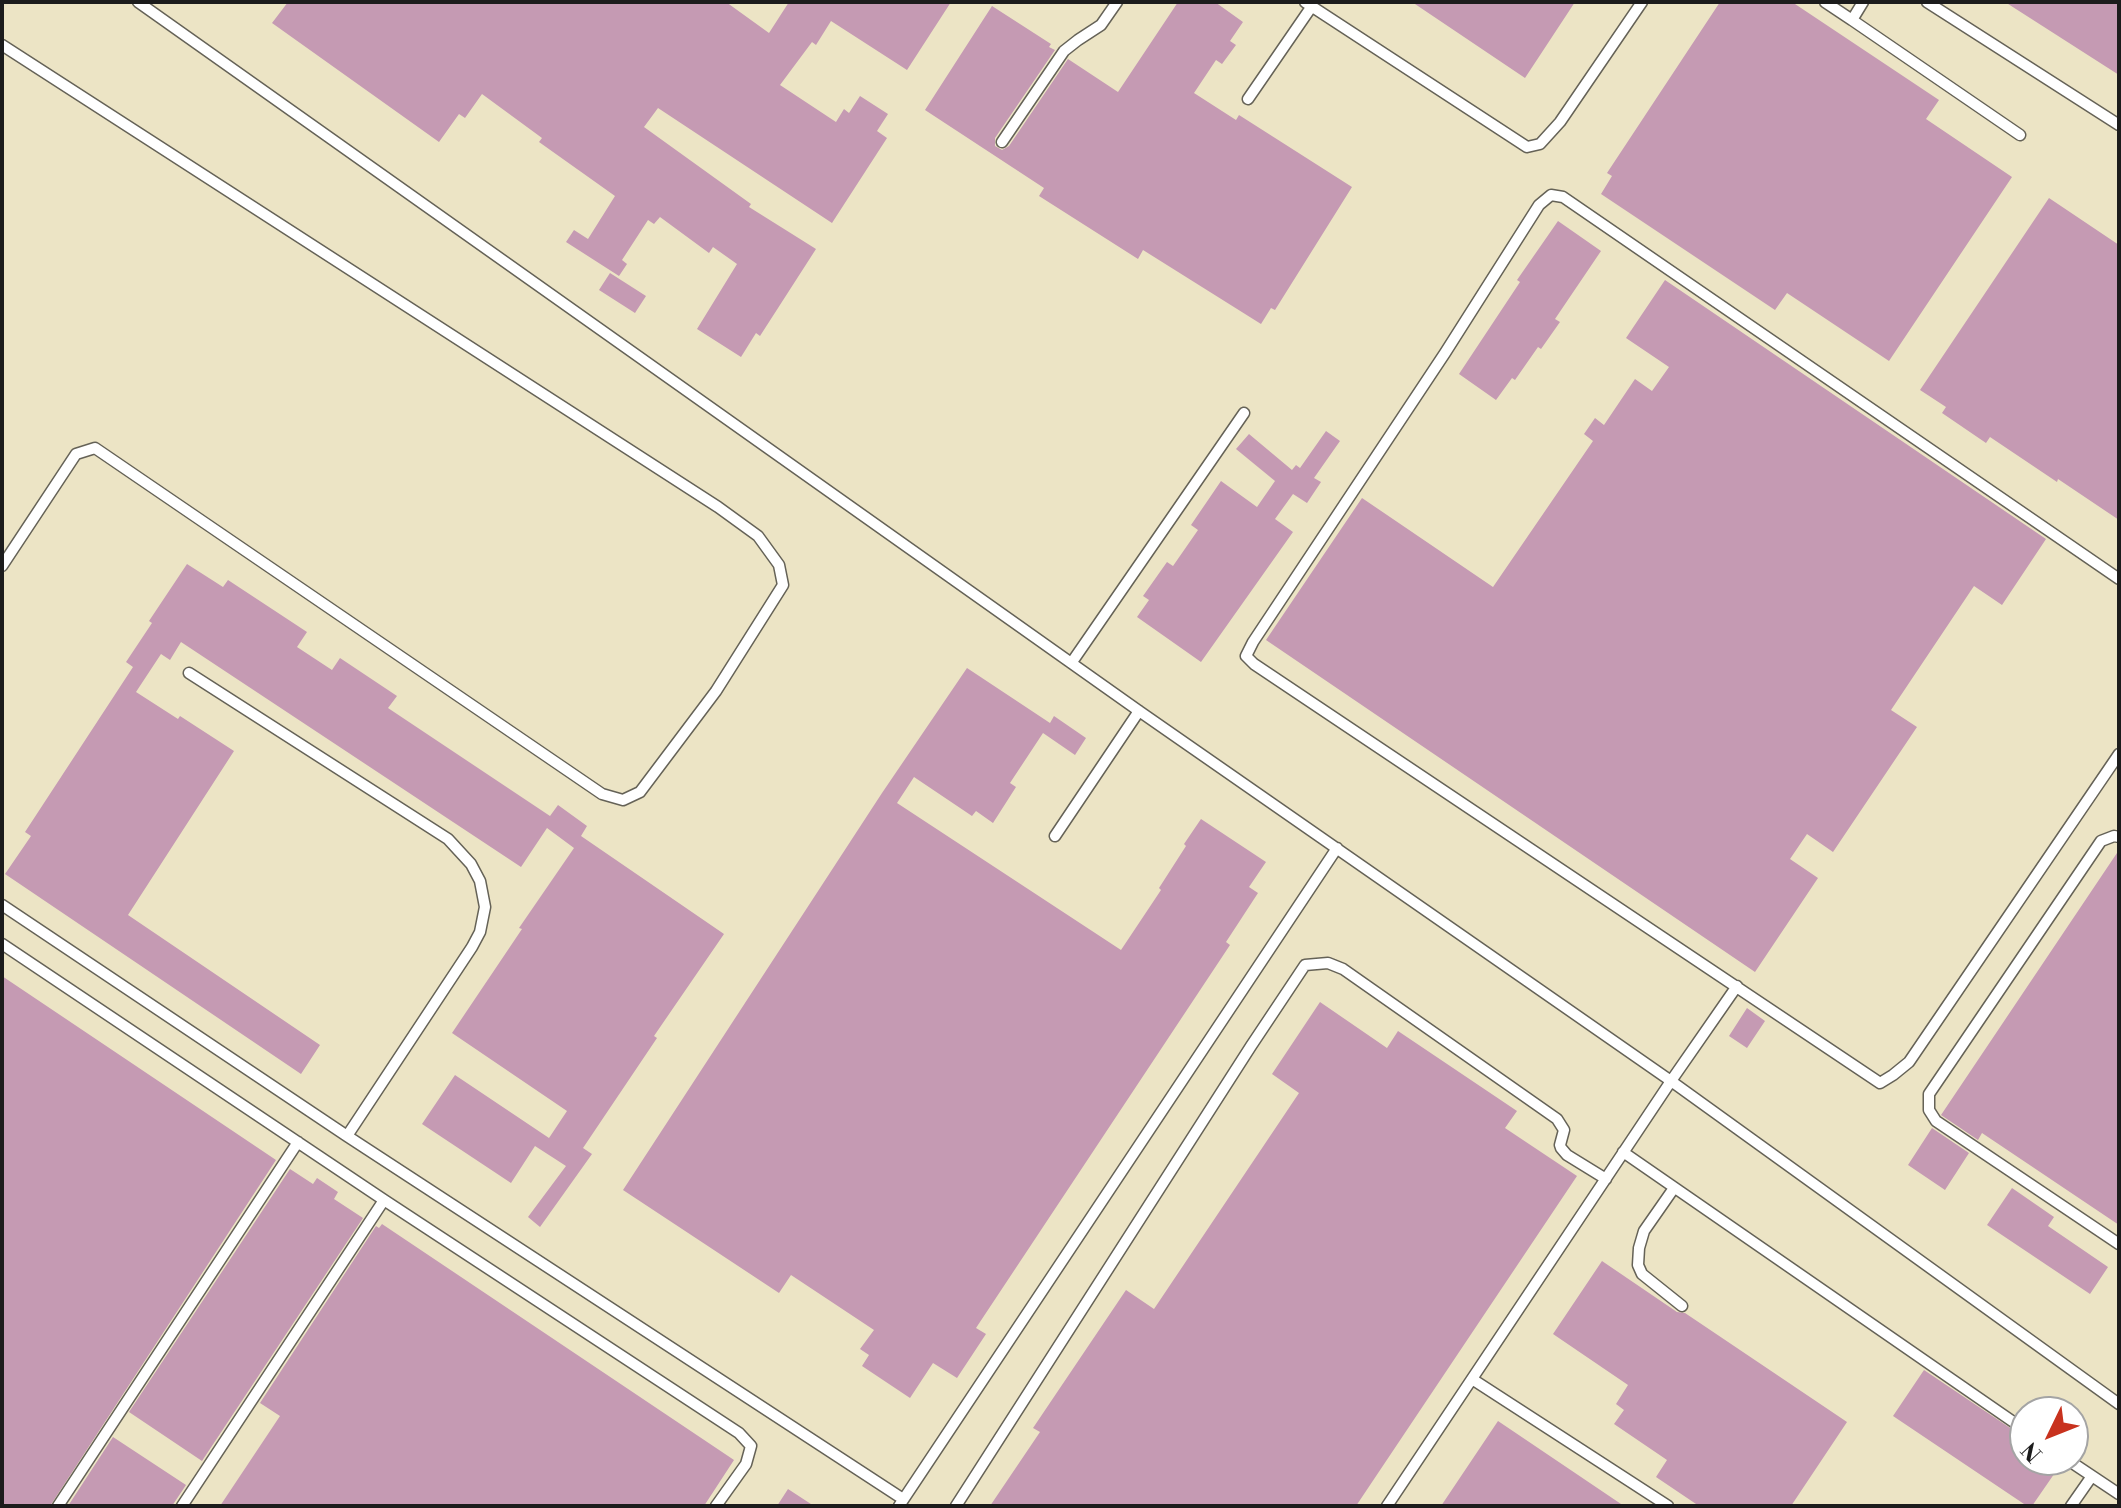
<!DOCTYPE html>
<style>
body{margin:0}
#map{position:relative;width:2121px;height:1508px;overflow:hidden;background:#ece4c5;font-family:"Libre Bodoni",serif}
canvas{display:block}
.frame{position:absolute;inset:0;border:4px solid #1c1c1c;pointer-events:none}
.north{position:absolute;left:2009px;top:1396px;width:80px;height:80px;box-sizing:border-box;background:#fff;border:2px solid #a4a4a4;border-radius:50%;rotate:227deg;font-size:22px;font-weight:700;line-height:32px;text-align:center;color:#1c1c1c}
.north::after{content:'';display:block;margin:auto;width:28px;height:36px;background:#c8321e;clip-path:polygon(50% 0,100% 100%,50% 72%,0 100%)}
</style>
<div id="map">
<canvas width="2121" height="1508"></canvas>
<div class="frame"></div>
<div class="north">N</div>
</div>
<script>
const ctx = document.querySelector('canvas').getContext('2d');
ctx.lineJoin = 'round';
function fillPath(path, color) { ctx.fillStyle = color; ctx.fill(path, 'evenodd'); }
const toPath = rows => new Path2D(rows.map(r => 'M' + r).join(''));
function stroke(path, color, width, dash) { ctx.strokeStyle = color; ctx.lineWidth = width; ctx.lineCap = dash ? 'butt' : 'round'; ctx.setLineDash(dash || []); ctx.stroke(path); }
fillPath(toPath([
 [288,2,726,2,769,33,789,2,951,2,907,70,831,21,816,45,812,42,780,85,836,122,844,109,849,113,860,96,888,114,877,131,887,138,832,223,658,108,644,127,751,204,749,207,816,249,760,336,756,333,741,357,697,329,737,264,713,247,709,253,660,217,654,224,648,220,622,260,627,264,619,276,566,242,574,230,588,239,615,196,539,142,542,138,482,94,465,118,459,114,439,142,272,23],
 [1178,2,1215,2,1243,22,1230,41,1236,45,1222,64,1216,60,1194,93,1236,120,1239,115,1352,187,1275,310,1271,308,1261,324,1143,250,1138,259,1039,196,1044,188,925,110,992,6,1051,44,1049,47,1055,50,995,138,995,146,1002,150,1009,146,1068,59,1118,92],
 [1412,2,1575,2,1525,78],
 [1720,2,1792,2,1939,100,1926,119,2012,177,1889,361,1787,293,1775,310,1601,194,1612,176,1607,173],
 [2005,2,2119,2,2119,75],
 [2049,198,2119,245,2119,520,2058,479,2057,482,1990,437,1986,443,1942,413,1946,407,1920,390],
 [1558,221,1601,251,1555,319,1560,322,1541,349,1538,347,1515,380,1512,378,1496,400,1459,374,1520,282,1517,280],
 [610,273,646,296,635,313,599,290],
 [1665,280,2046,539,2002,605,1974,586,1891,710,1917,727,1833,852,1807,834,1790,859,1818,878,1755,972,1266,640,1362,498,1493,587,1593,441,1584,434,1595,418,1604,425,1635,379,1652,391,1669,367,1626,338],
 [1326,431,1340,441,1314,478,1321,482,1307,503,1293,494,1275,519,1293,532,1201,662,1137,617,1149,600,1143,596,1167,562,1173,566,1198,530,1191,525,1221,481,1257,507,1275,481,1236,449,1249,434,1292,470,1296,465,1300,468],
 [187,564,223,587,228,580,307,632,297,647,332,670,340,658,397,696,388,708,550,816,558,805,587,826,581,836,724,934,654,1036,657,1038,583,1148,592,1154,540,1227,528,1217,566,1166,535,1146,511,1183,422,1124,455,1075,549,1138,567,1111,452,1033,522,929,519,928,574,848,547,828,521,867,181,642,170,660,161,654,136,692,178,719,180,716,234,751,128,915,320,1045,301,1074,5,874,31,836,25,832,133,667,126,662,152,623,149,621],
 [967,668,1050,723,1054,716,1086,738,1075,755,1043,733,1010,783,1016,787,993,823,976,811,972,816,914,777,897,803,1121,950,1161,890,1159,888,1186,846,1184,844,1201,819,1266,862,1249,887,1258,893,1226,942,1230,945,976,1328,986,1334,957,1378,933,1363,910,1398,862,1366,869,1355,860,1349,874,1330,791,1275,779,1293,623,1190,882,793],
 [2119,850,2119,1225,1982,1133,1978,1140,1941,1115],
 [2,976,276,1160,50,1506,2,1506],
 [1320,1002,1387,1048,1398,1031,1517,1111,1505,1128,1577,1176,1356,1506,990,1506,1040,1432,1033,1428,1126,1290,1154,1309,1299,1093,1272,1074],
 [1747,1008,1765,1021,1747,1048,1729,1036],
 [1932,1128,1969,1153,1945,1190,1908,1165],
 [290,1169,313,1184,317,1178,338,1192,334,1199,363,1218,202,1461,129,1412],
 [2012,1188,2054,1217,2048,1226,2108,1267,2090,1294,1987,1225],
 [382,1224,734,1460,704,1506,220,1506,280,1416,260,1403,376,1226,379,1228],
 [1602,1261,1677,1312,1685,1313,1847,1422,1791,1506,1699,1506,1656,1477,1667,1460,1614,1424,1624,1410,1616,1404,1628,1385,1553,1334],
 [1924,1370,2025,1438,2025,1460,2060,1460,2061,1464,2032,1506,2027,1506,1893,1416],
 [1498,1421,1624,1506,1441,1506],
 [113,1437,186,1485,172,1506,68,1506],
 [788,1489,814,1506,777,1506]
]), '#c59ab3');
const lane = toPath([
 [138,2,1139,711,1671,1081,2119,1404],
 [1305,2,1527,147,1540,144,1560,122,1642,2],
 [1825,2,1852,20],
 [1863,2,1852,20,2020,135],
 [1927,2,2119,125],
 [2,45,718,507,758,536,779,565,783,585,716,691,640,792,623,800,602,794,95,448,76,454,2,566],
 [1248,99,1312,6],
 [1002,142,1064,51,1078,40,1101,25,1117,2],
 [2119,579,1563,197,1551,195,1539,205,1445,353,1253,642,1246,656,1254,664,1880,1083,1893,1075,1909,1062,2119,754],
 [1072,662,1244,413],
 [189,673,448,839,471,864,480,881,485,907,480,932,472,947,347,1136],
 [1055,836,1139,711],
 [2119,837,2114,836,2101,841,1929,1094,1929,1110,1936,1121,2119,1244],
 [2,905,347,1136,903,1499],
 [2,944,384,1200,739,1433,751,1446,746,1464,716,1506],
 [1623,1152,2025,1430],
 [1674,1188,1644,1231,1639,1248,1638,1265,1642,1274,1682,1306],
 [1472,1379,1668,1506],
 [2068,1460,2119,1494],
 [58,1506,298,1142],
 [182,1506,384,1200],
 [899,1506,1337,848],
 [956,1506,1251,1046,1305,965,1328,963,1343,969,1557,1119,1564,1130,1560,1145,1561,1148,1567,1155,1606,1179],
 [1387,1506,1671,1081,1737,986],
 [2071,1506,2092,1476]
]);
stroke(lane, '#656257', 13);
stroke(lane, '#fff', 10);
</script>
